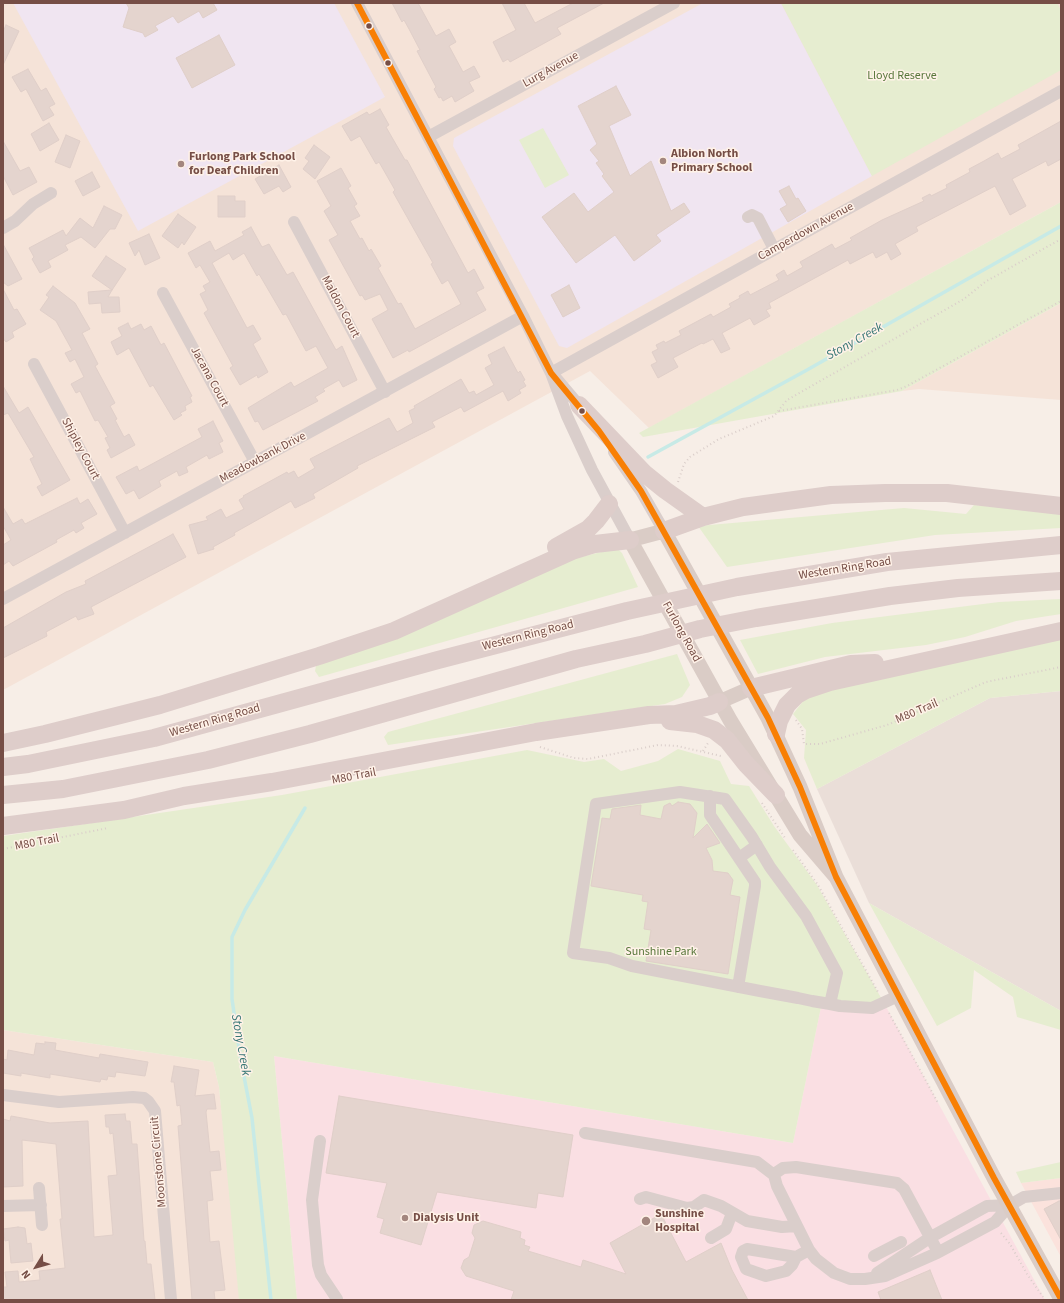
<!DOCTYPE html>
<style>
body{margin:0}
#map{position:relative;width:1064px;height:1303px;overflow:hidden;background:#f7eee7;font-family:"Source Sans 3",sans-serif}
canvas{display:block}
.frame{position:absolute;inset:0;border:4px solid #764e46;pointer-events:none}
.north{position:absolute;left:16px;top:1247px;width:40px;height:40px;-webkit-text-stroke:3px #fff2e8;paint-order:stroke;rotate:233deg;font-size:11px;font-weight:700;line-height:16px;text-align:center;color:#764e46}
.north::after{content:'';display:block;margin:auto;width:14px;height:18px;background:#764e46;clip-path:polygon(50% 0,100% 100%,50% 72%,0 100%)}
</style>
<div id="map">
<canvas width="1064" height="1303"></canvas>
<div class="frame"></div>
<div class="north">N</div>
</div>
<script>
const ctx = document.querySelector('canvas').getContext('2d');
ctx.lineJoin = 'round';
function fillPath(path, color) { ctx.fillStyle = color; ctx.fill(path, 'evenodd'); }
const toPath = rows => new Path2D(rows.map(r => 'M' + r).join(''));
function stroke(path, color, width, dash) { ctx.strokeStyle = color; ctx.lineWidth = width; ctx.lineCap = dash ? 'butt' : 'round'; ctx.setLineDash(dash || []); ctx.stroke(path); }
function drawText(font, color, halo, rows, align = 'center') {
  ctx.font = font + ' "Source Sans 3",sans-serif'; ctx.lineWidth = 3; ctx.setLineDash([]); ctx.textBaseline = 'middle'; ctx.strokeStyle = halo; ctx.fillStyle = color; for (const [text, x, y, turn = 0] of rows) {
    ctx.save(); ctx.translate(x, y); ctx.rotate((+turn || 0) * Math.PI / 180); ctx.textAlign = isNaN(turn) ? turn : align; if (halo) ctx.strokeText(text, 0, 0); ctx.fillText(text, 0, 0); ctx.restore();
  }
}
fillPath(toPath([
 [3,3,1061,3,1061,202,649,428,590,371,3,690],
 [1061,303,1061,400,919,389,902,391],
 [3,1030,213,1062,219,1087,242,1300,3,1300]
]), '#f5e3d8');
fillPath(toPath([
 [1061,1178,1061,1257,1021,1183]
]), '#fbe2dc');
fillPath(toPath([
 [1061,691,1061,1011,869,903,817,789,990,698]
]), '#eaded8');
fillPath(toPath([
 [13,3,334,3,385,97,138,231],
 [703,3,781,3,872,176,567,348,559,346,453,146,454,138]
]), '#f0e5f1');
fillPath(toPath([
 [822,1002,884,1003,1045,1300,297,1300,274,1056,793,1143]
]), '#fadfe3');
fillPath(toPath([
 [781,3,1057,3,1061,10,1061,70,872,176],
 [543,128,569,175,545,188,519,140],
 [1061,202,1061,303,902,391,643,437,639,433],
 [974,505,1061,512,1061,528,935,535,727,567,698,526,904,508,966,514],
 [617,548,622,553,638,587,319,677,315,671,316,666,573,559],
 [1061,599,1061,614,1016,621,965,637,926,645,825,657,758,674,740,640,832,623,999,602],
 [1061,638,1061,691,990,698,817,789,804,758,806,730,793,714,804,700,818,693],
 [677,654,690,685,682,697,665,704,388,745,384,737,388,732],
 [678,749,720,761,731,784,749,786,774,826,817,885,884,1003,822,1002,793,1143,274,1056,297,1300,239,1300,219,1087,213,1062,3,1030,3,836,282,795,527,750,584,762,604,759,621,771,658,761],
 [869,903,1061,1011,1061,1030,1017,1017,1013,997,974,970,971,1008,937,1026],
 [1061,1162,1061,1178,1021,1183,1016,1172]
]), '#e6edd0');
stroke(toPath([
 [648,457,807,370,1061,226],
 [271,1300,252,1118,241,1061,232,999,232,937,245,910,305,808]
]), '#c7eae6', 3.5);
const building = toPath([
 [126,3,213,3,217,10,203,18,199,11,178,23,173,16,155,26,158,30,145,37,143,33,123,27,129,8,126,3],
 [392,3,418,3,436,36,449,29,456,42,449,46,463,72,474,66,480,77,469,82,474,91,455,102,452,96,443,101,441,97,439,98,434,89,436,87,417,51,420,50,409,29,404,20,402,22,392,3],
 [502,3,524,3,535,23,573,3,604,3,557,28,561,34,510,62,508,59,503,62,493,42,516,30,502,3],
 [6,25,19,31,3,65,3,32,6,25],
 [219,35,235,65,192,88,176,58,219,35],
 [28,69,41,91,46,88,55,104,49,107,54,115,43,121,26,89,21,92,12,77,28,69],
 [616,86,631,115,609,126,630,176,651,161,671,211,684,203,690,212,656,235,661,241,634,261,615,235,576,263,542,217,574,193,588,212,614,192,602,176,604,174,596,163,599,161,590,150,597,144,578,106,616,86],
 [380,109,389,125,386,127,405,160,407,160,468,273,474,269,484,288,476,292,486,310,409,352,408,350,393,358,372,319,388,310,380,294,365,300,362,295,360,296,329,240,338,235,324,211,331,206,317,181,341,168,351,186,348,188,357,204,354,206,360,216,350,221,360,239,362,238,369,251,371,249,381,266,378,268,398,304,401,303,415,329,461,304,448,280,442,284,431,264,433,263,393,192,395,190,379,162,376,164,360,136,351,141,342,126,367,112,369,115,380,109],
 [1061,121,1061,159,1048,166,1046,161,1012,179,1026,206,1010,215,995,186,916,227,918,231,895,244,901,254,891,260,887,252,876,258,873,252,850,264,848,260,769,303,771,308,766,310,770,316,754,325,750,318,722,333,730,349,721,353,713,339,703,344,702,343,673,358,678,367,658,378,651,365,657,362,652,352,658,349,656,345,664,341,665,343,681,335,679,331,711,314,713,317,731,307,729,304,740,298,739,296,748,291,750,295,779,280,776,275,784,270,787,276,803,267,800,262,832,244,835,249,852,240,850,238,882,220,924,201,922,198,930,194,931,196,947,188,946,185,970,172,969,169,984,161,998,153,1001,159,1020,149,1018,145,1061,121],
 [49,123,59,140,40,151,31,134,49,123],
 [66,135,80,141,70,168,55,162,66,135],
 [3,141,20,171,29,167,37,182,13,195,3,176,3,141],
 [314,145,330,157,315,179,303,169,309,161,305,158,314,145],
 [279,165,291,187,283,192,279,186,264,194,255,179,279,165],
 [92,172,100,187,83,196,75,181,92,172],
 [789,186,796,199,798,198,806,211,788,222,780,209,787,205,779,191,789,186],
 [218,196,235,196,235,201,245,201,245,217,218,217,218,196],
 [104,206,122,215,115,229,110,229,95,248,81,237,65,245,68,250,48,261,51,267,40,273,32,259,34,257,29,248,63,230,66,236,80,218,93,228,104,206],
 [178,214,196,227,184,245,182,242,178,248,162,236,178,214],
 [251,227,262,247,269,244,287,275,293,272,336,350,342,346,357,380,343,387,339,380,323,389,325,391,315,397,318,401,263,430,258,421,255,422,248,408,291,382,294,387,328,368,316,346,306,351,286,314,283,315,259,274,257,276,244,253,233,260,229,253,212,263,247,328,253,325,261,339,253,344,268,372,258,378,257,375,240,385,230,368,233,366,204,313,208,310,200,294,206,291,203,286,210,282,200,265,196,268,188,253,210,241,215,251,244,235,242,232,251,227],
 [149,234,160,258,145,265,139,250,135,256,129,243,149,234],
 [3,244,22,279,8,286,3,282,3,244],
 [106,256,126,269,112,290,92,276,106,256],
 [569,285,580,308,563,317,551,295,569,285],
 [53,286,75,303,90,329,82,333,98,364,95,366,115,403,110,406,117,419,115,420,124,437,129,434,135,445,111,458,107,450,110,448,105,438,108,437,98,420,95,421,80,391,76,393,71,384,84,377,75,359,70,362,65,353,72,350,56,321,40,310,49,297,46,295,53,286],
 [3,289,14,310,17,309,26,324,12,332,14,337,6,342,3,338,3,289],
 [112,290,108,297,119,297,120,312,102,313,101,303,89,304,88,292,112,290],
 [128,323,131,329,141,324,144,330,151,326,161,345,164,343,192,396,190,397,192,402,185,406,186,410,180,413,182,415,174,420,153,385,150,387,129,348,117,355,111,342,122,336,118,328,128,323],
 [504,347,518,373,520,371,525,380,523,381,526,386,519,390,521,393,508,401,503,391,464,412,461,407,432,422,435,427,357,466,358,468,313,494,315,498,295,508,291,501,234,533,235,535,213,547,214,549,198,554,189,525,208,520,206,517,221,509,226,518,244,509,239,500,244,497,243,496,287,472,288,474,294,471,298,478,315,468,310,459,389,418,397,432,413,423,409,411,415,408,414,406,461,379,469,393,474,391,476,395,494,385,485,368,492,364,488,355,504,347],
 [3,386,19,413,28,407,70,480,42,496,37,487,42,484,30,459,34,457,8,413,3,415,3,386],
 [213,421,223,441,219,443,223,452,209,459,207,455,186,467,188,472,179,476,177,471,159,481,161,486,139,499,134,490,126,494,116,477,137,466,139,471,202,437,198,429,213,421],
 [77,498,80,504,88,499,97,514,81,523,84,528,76,533,74,530,56,540,57,542,13,566,9,561,3,565,3,545,11,540,3,526,3,507,13,524,22,519,25,524,77,498],
 [173,534,186,557,91,607,94,614,78,620,76,616,46,632,47,636,3,658,3,628,66,592,86,584,85,581,173,534],
 [678,802,690,804,697,813,693,838,707,824,720,843,706,848,712,860,713,871,728,873,733,880,730,895,740,897,728,974,646,961,651,930,644,929,648,902,642,901,643,895,591,886,602,818,610,819,612,809,641,805,640,815,661,819,664,806,670,803,672,806,678,802],
 [45,1042,56,1043,55,1050,99,1058,100,1054,148,1062,145,1076,116,1072,115,1077,108,1076,107,1080,101,1079,100,1082,50,1074,50,1078,21,1073,21,1076,3,1073,3,1059,7,1060,8,1050,34,1055,36,1043,45,1044,45,1042],
 [174,1066,199,1070,195,1096,214,1094,216,1109,207,1109,206,1112,210,1152,219,1151,221,1170,210,1171,213,1200,207,1201,210,1242,219,1241,225,1290,214,1291,215,1300,192,1300,178,1126,182,1125,180,1105,177,1106,174,1082,171,1082,174,1066],
 [339,1096,573,1135,563,1197,538,1193,536,1208,437,1192,421,1245,380,1233,384,1219,377,1217,387,1183,326,1173,339,1096],
 [125,1114,126,1121,130,1121,132,1144,137,1144,144,1241,145,1241,147,1264,151,1264,155,1300,3,1300,3,1287,7,1287,5,1272,18,1271,19,1282,40,1280,39,1271,65,1268,60,1219,62,1219,56,1144,22,1140,23,1186,3,1187,3,1119,10,1121,11,1116,50,1123,88,1121,94,1237,113,1235,108,1176,117,1175,113,1133,110,1134,109,1127,106,1127,105,1115,125,1114],
 [1059,1201,1061,1201,1061,1240,1044,1209,1059,1201],
 [661,1214,686,1262,721,1243,732,1270,748,1300,511,1300,514,1291,466,1276,461,1268,464,1260,469,1257,475,1238,472,1233,474,1225,483,1221,521,1232,520,1238,525,1240,524,1245,530,1247,528,1251,581,1267,583,1260,626,1274,610,1243,661,1214],
 [18,1227,25,1228,27,1244,31,1243,33,1261,11,1263,9,1240,5,1241,3,1229,18,1227],
 [930,1270,942,1300,881,1300,878,1292,930,1270]
]);
fillPath(building, '#e4d4ce');
stroke(building, '#e0cfc9', 1);
stroke(toPath([
 [779,411,897,390,907,386,1061,301],
 [678,482,684,464,690,457,719,439,774,416,787,400,964,299,985,282,1061,239],
 [796,720,802,729,804,744,820,744,887,725,986,682,1061,667],
 [540,747,574,758,588,759,658,745,677,746,721,756],
 [703,751,708,743],
 [762,803,785,838],
 [3,849,108,828],
 [793,850,818,885,878,992],
 [889,1013,938,1103],
 [1001,1233,1010,1244,1027,1274,1043,1297]
]), '#daceca', 2, [1, 3]);
stroke(toPath([
 [357,3,523,316,551,373,567,416,592,470,630,540],
 [428,137,674,3],
 [748,217,752,215,758,218,774,249],
 [294,222,385,392],
 [3,228,15,221,33,204,51,193],
 [163,293,255,462],
 [34,364,125,533],
 [551,373,1061,91],
 [556,378,583,410],
 [614,452,641,491,664,531],
 [3,599,523,316],
 [710,796,710,815,755,882,755,886,738,987],
 [739,858,757,845],
 [830,1004,837,973,806,916,770,867,752,837,725,799,680,792,596,804,573,953,609,958,632,966,760,991,798,998,812,1001,830,1004,840,1006,872,1008,898,996],
 [3,1095,59,1102,133,1097,144,1098,148,1101,155,1111,171,1300],
 [585,1133,757,1162,774,1175],
 [320,1141,312,1200,318,1265,321,1275,337,1299],
 [39,1188,42,1225],
 [640,1199,646,1197,687,1208,694,1207,704,1200,721,1206,747,1221,782,1227,797,1226],
 [3,1206,41,1205],
 [711,1238,726,1229,732,1213],
 [938,1252,904,1189,897,1183,796,1167,783,1168,777,1172,774,1175,777,1186,809,1250,816,1259,834,1273,850,1279,865,1279,885,1276,937,1253,995,1222,1010,1205,1024,1197,1061,1193],
 [874,1256,901,1242],
 [796,1257,747,1249,743,1251,741,1257,746,1269,766,1276,786,1271,792,1265,796,1257,809,1250],
 [877,1273,931,1237,987,1206,1010,1205]
]), '#dacecb', 12);
stroke(toPath([
 [719,702,751,688],
 [836,877,800,835,730,720,630,540,664,531,768,718,800,787,836,877,994,1178,1061,1299]
]), '#daccc6', 15);
stroke(toPath([
 [579,405,644,473,665,490,703,517],
 [664,531,703,517,743,507,831,495,885,493,947,493,1061,506],
 [556,547,588,529,596,521,609,504],
 [751,688,851,664,875,663],
 [670,721,697,724,714,730,727,740,746,764,776,795],
 [776,734,779,721,787,705,797,695,806,690,830,682,1061,631],
 [3,743,45,734,160,705,319,656,394,631,572,551,595,544,630,540],
 [3,767,28,764,154,738,438,660,627,611,737,587,887,562,1061,545],
 [3,795,63,789,208,760,310,734,576,659,645,644,700,629,756,618,890,596,958,588,1061,581],
 [3,826,124,810,184,796,272,782,536,732,649,715,676,714,710,706,719,702]
]), '#decdca', 18);
stroke(toPath([
 [357,3,551,373,599,431,641,491,768,718,800,787,836,877,994,1178,1061,1299]
]), '#f87f04', 6);
for (const [x, y, r, color] of [
 [369,26,3.5,"#764e46"],
 [388,63,3.5,"#764e46"],
 [663,161,4,"#a3867e"],
 [181,164,4,"#a3867e"],
 [582,411,3.5,"#764e46"],
 [405,1218,4,"#a3867e"],
 [646,1221,5,"#a3867e"]
]) { const dot = new Path2D(); dot.arc(x, y, r, 0, 2 * Math.PI); ctx.fillStyle = color; ctx.fill(dot); stroke(dot, '#fff2e8', 1.5); }
drawText('12px', '#764e46', '#fff2e8', [
 ["Lurg Avenue",551,70,-29],
 ["Camperdown Avenue",806,232,-29],
 ["Maldon Court",340,307,62],
 ["Jacana Court",209,377,61],
 ["Shipley Court",80,449,62],
 ["Meadowbank Drive",263,458,-28],
 ["Western Ring Road",845,569,-9],
 ["Furlong Road",681,632,61],
 ["Western Ring Road",528,636,-14],
 ["M80 Trail",917,712,-23],
 ["Western Ring Road",215,721,-16],
 ["M80 Trail",354,777,-11],
 ["M80 Trail",37,843,-11],
 ["Moonstone Circuit",159,1162,-95]
]);
drawText('12px', '#58773b', '#fff2e8', [
 ["Lloyd Reserve",902,76],
 ["Sunshine Park",661,952]
]);
drawText('bold 12px', '#764e46', '#fff2e8', [
 ["Albion North",671,154],
 ["Primary School",671,168],
 ["Furlong Park School",189,157],
 ["for Deaf Children",189,171],
 ["Sunshine",655,1214],
 ["Hospital",655,1228],
 ["Dialysis Unit",413,1218]
], 'left');
drawText('italic 13px', '#367675', '#fff2e8', [
 ["Stony Creek",855,342,-29],
 ["Stony Creek",240,1045,80]
]);
</script>
